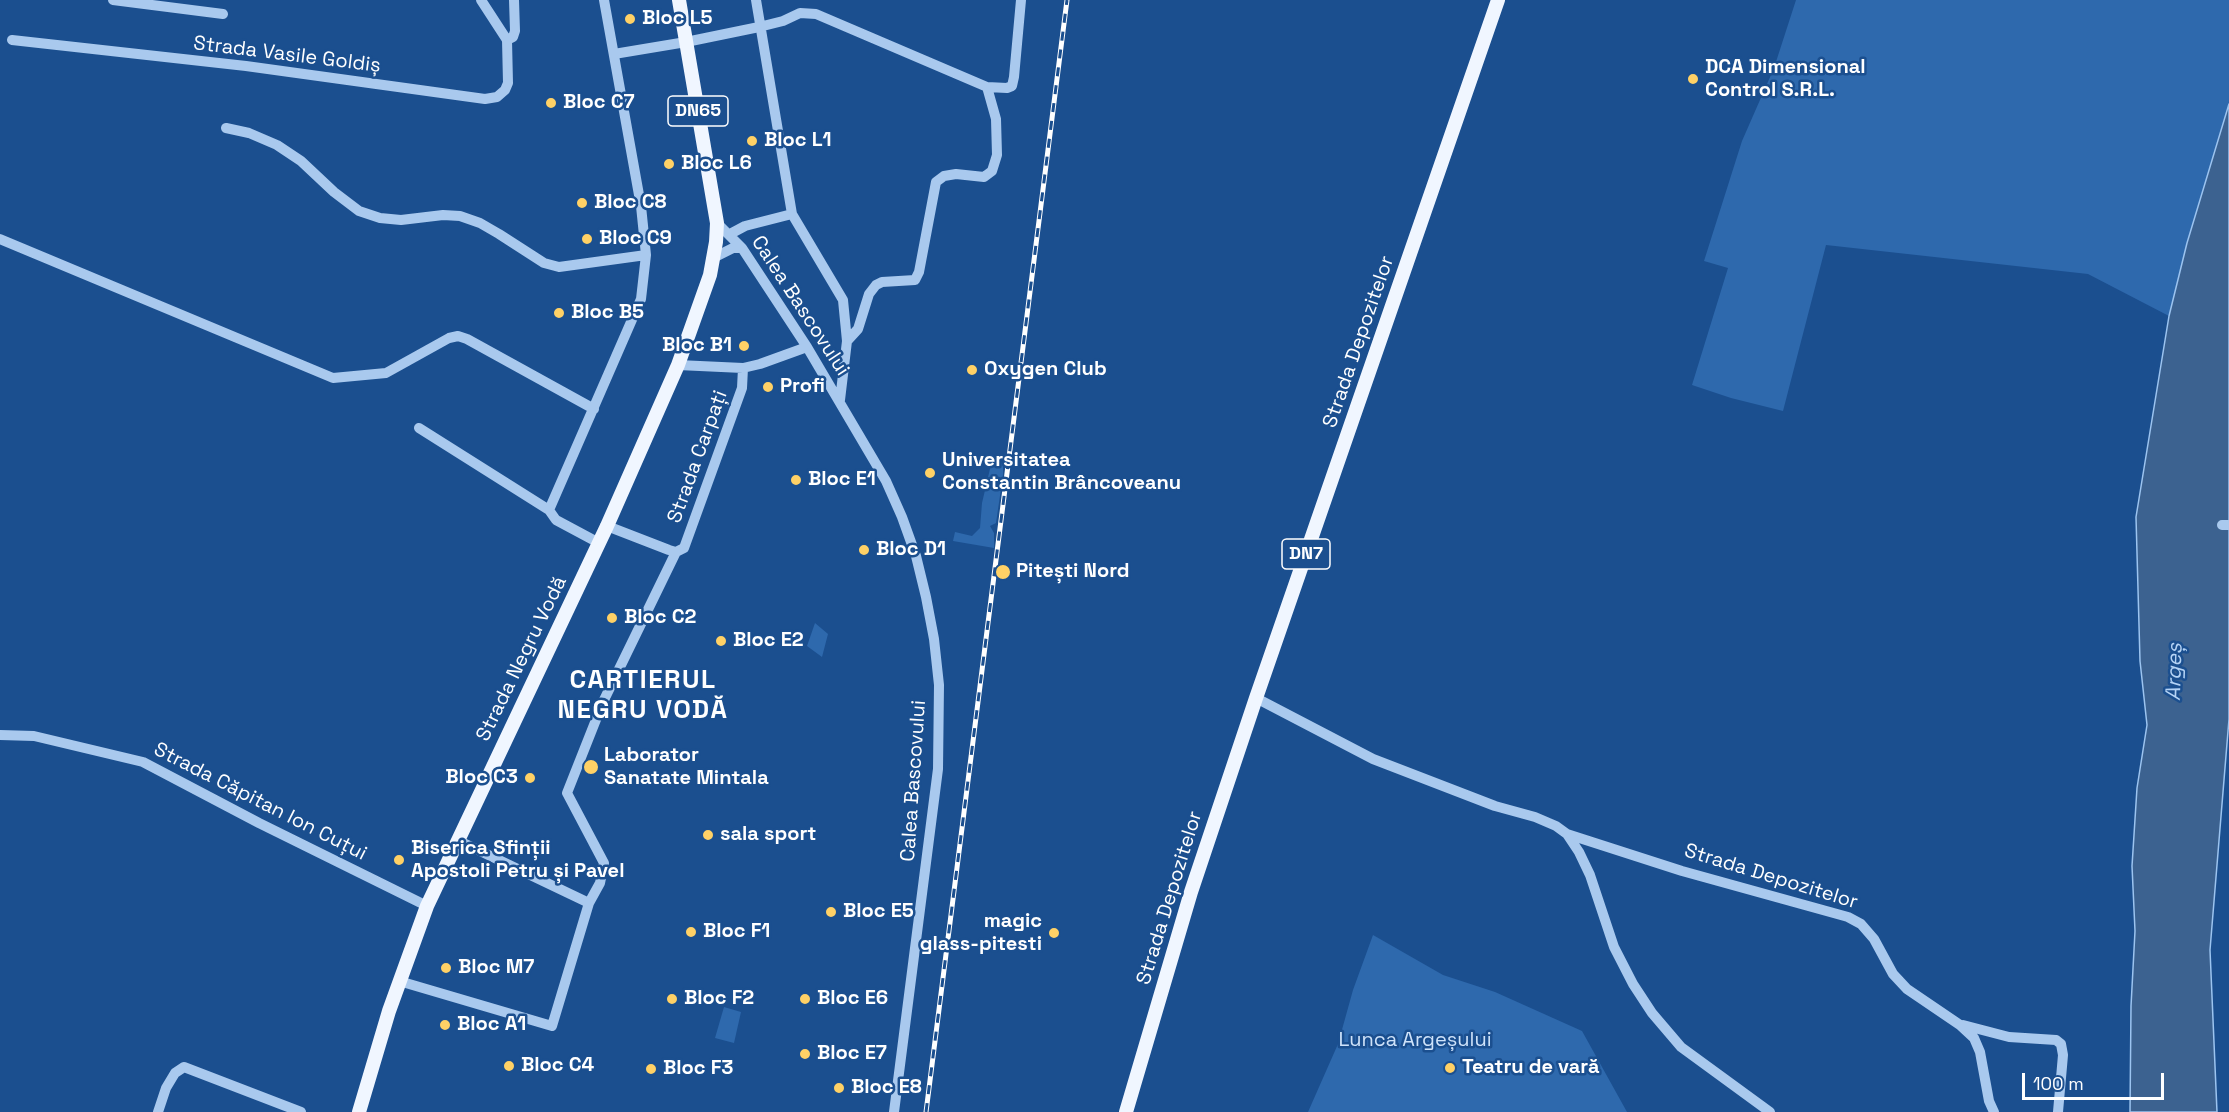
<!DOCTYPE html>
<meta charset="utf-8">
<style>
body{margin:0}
#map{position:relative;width:2229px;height:1112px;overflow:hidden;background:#1b4f8f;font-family:"Space Grotesk",sans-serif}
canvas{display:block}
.scale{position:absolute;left:2022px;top:1073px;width:142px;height:27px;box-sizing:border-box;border:3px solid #fff;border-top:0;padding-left:8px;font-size:18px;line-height:21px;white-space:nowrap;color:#fff;-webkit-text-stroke:4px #1b4f8f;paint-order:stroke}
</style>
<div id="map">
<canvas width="2229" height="1112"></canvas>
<div class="scale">100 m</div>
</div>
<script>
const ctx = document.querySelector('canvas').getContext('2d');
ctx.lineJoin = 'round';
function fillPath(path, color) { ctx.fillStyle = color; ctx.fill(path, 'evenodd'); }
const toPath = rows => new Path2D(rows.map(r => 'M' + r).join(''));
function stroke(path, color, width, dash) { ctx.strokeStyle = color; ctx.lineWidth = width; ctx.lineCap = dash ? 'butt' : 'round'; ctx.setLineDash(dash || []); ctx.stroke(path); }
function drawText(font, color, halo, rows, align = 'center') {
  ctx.font = font + ' "Space Grotesk",sans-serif'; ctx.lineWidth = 5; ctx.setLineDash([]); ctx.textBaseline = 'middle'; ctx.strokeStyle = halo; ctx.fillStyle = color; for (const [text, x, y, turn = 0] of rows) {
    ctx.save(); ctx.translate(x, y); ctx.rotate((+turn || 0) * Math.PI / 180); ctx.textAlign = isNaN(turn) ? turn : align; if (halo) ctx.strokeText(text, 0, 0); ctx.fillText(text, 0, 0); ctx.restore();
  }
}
fillPath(toPath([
 [1796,0,2229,0,2229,104,2187,243,2169,316,2088,274,1826,245,1783,411,1731,398,1692,385,1728,268,1704,261,1742,141,1774,68],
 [993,456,1003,463,1003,475,996,523,990,526,994,533,994,548,953,541,955,532,972,536,980,528,982,503],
 [815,623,828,634,822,657,807,646],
 [1373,935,1443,975,1495,992,1582,1031,1627,1112,1308,1112,1338,1044,1353,990],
 [724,1007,741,1012,734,1043,715,1038]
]), '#2e69ad');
const water = toPath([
 [2229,104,2229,719,2210,950,2217,1112,2130,1112,2131,1006,2135,931,2132,866,2137,788,2147,725,2140,661,2136,517,2169,316,2187,243,2229,104]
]);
fillPath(water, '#3c6290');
stroke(water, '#9cc4f0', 1.5);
stroke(toPath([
 [113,0,223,14],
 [756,0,792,214,843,300,847,341,840,400],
 [12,40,246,66,485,99,497,97,505,90,508,83,507,40,481,0],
 [507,40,513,37,515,31,514,0],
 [614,54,686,42,759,27,783,21,800,13,816,14,987,87,1007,88,1012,86,1014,77,1021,0],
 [226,128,249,133,277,145,301,161,334,192,359,211,380,218,401,220,443,215,460,216,480,223,499,234,544,263,559,267,646,255],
 [717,223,742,248,807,347,886,481,902,517,916,556,926,597,934,639,939,685,938,769,894,1112],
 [730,234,745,226,792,214],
 [0,239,333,378,386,373,449,338,458,336,467,339,594,409],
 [713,258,733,248,742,248],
 [847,341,858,329,869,294,876,285,882,282,915,280,919,272,936,182,944,176,956,174,984,177,992,171,997,155,996,119,987,87],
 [678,365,743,368,760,364,807,347],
 [419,428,549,510],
 [2222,525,2229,525],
 [607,526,669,550,676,552,684,548,742,388,743,368],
 [599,543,556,520,549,510,641,299,646,255,641,206,604,0],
 [1256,698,1373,759,1495,806,1535,817,1556,826,1567,834,1579,852,1590,875,1614,947,1633,984,1652,1013,1681,1047,1770,1112],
 [0,735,34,736,143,762,259,823,427,906],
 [1567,834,1682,871,1848,917,1861,924,1874,939,1893,974,1907,989,1960,1025,1974,1038,1980,1052,1989,1101,1994,1112],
 [589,903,600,883,604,863,567,793,603,702,676,552],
 [399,981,552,1026,589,903,457,840],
 [1963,1025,2009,1037,2056,1040,2061,1044,2063,1055,2058,1112],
 [158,1112,166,1088,175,1073,184,1067,301,1112]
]), '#a9c9ee', 10);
stroke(toPath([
 [359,1112,389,1011,427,906,607,526,678,365,710,275,716,242,717,223,679,0],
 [1126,1112,1191,892,1256,698,1498,0]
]), '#f0f6ff', 14);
const rail = toPath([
 [926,1112,1067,0]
]);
stroke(rail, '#fff', 5);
stroke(rail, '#1b4f8f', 3, [9]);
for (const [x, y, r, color] of [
 [630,19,6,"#ffd166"],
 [1693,79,6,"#ffd166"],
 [551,103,6,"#ffd166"],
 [752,141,6,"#ffd166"],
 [669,164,6,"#ffd166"],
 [582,203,6,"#ffd166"],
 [587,239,6,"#ffd166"],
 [559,313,6,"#ffd166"],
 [744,346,6,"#ffd166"],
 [972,370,6,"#ffd166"],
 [768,387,6,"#ffd166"],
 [930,473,6,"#ffd166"],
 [796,480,6,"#ffd166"],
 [864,550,6,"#ffd166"],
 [1003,572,8,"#ffd166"],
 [612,618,6,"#ffd166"],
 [721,641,6,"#ffd166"],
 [591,767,8,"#ffd166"],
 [530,778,6,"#ffd166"],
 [708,835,6,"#ffd166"],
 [399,860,6,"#ffd166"],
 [831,912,6,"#ffd166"],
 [691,932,6,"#ffd166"],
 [1054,933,6,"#ffd166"],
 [446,968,6,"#ffd166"],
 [672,999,6,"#ffd166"],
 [805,999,6,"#ffd166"],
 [445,1025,6,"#ffd166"],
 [805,1054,6,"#ffd166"],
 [509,1066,6,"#ffd166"],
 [1450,1068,6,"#ffd166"],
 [651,1069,6,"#ffd166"],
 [839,1088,6,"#ffd166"]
]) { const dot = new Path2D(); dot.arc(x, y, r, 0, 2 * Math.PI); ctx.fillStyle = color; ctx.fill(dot); stroke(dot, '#1b4f8f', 2); }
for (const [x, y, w] of [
 [698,111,60],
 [1306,554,48]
]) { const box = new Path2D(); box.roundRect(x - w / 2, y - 15, w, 30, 4.5); ctx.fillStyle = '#1b4f8f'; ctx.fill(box); stroke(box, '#fff', 1.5); }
drawText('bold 18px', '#fff', null, [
 ["DN65",698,111],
 ["DN7",1306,554]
]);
drawText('bold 20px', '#fff', '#1b4f8f', [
 ["Bloc L5",642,19],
 ["DCA Dimensional",1705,68],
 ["Control S.R.L.",1705,91],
 ["Bloc C7",563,103],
 ["Bloc L1",764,141],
 ["Bloc L6",681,164],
 ["Bloc C8",594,203],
 ["Bloc C9",599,239],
 ["Bloc B5",571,313],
 ["Bloc B1",732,346,"right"],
 ["Oxygen Club",984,370],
 ["Profi",780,387],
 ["Universitatea",942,461],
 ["Constantin Brâncoveanu",942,484],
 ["Bloc E1",808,480],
 ["Bloc D1",876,550],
 ["Pitești Nord",1016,572],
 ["Bloc C2",624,618],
 ["Bloc E2",733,641],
 ["Laborator",604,756],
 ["Sanatate Mintala",604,779],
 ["Bloc C3",518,778,"right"],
 ["sala sport",720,835],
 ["Biserica Sfinții",411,849],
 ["Apostoli Petru și Pavel",411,872],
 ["Bloc E5",843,912],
 ["magic",1042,922,"right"],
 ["glass-pitesti",1042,945,"right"],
 ["Bloc F1",703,932],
 ["Bloc M7",458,968],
 ["Bloc F2",684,999],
 ["Bloc E6",817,999],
 ["Bloc A1",457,1025],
 ["Bloc E7",817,1054],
 ["Bloc C4",521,1066],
 ["Teatru de vară",1462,1068],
 ["Bloc F3",663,1069],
 ["Bloc E8",851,1088]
], 'left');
drawText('20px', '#fff', '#1b4f8f', [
 ["Strada Vasile Goldiș",287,55,7],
 ["Calea Bascovului",800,306,57],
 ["Strada Depozitelor",1359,342,-71],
 ["Strada Carpați",698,457,-70],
 ["Strada Negru Vodă",522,659,-64],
 ["Calea Bascovului",914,781,-86],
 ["Strada Căpitan Ion Cuțui",260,802,27],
 ["Strada Depozitelor",1771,877,17],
 ["Strada Depozitelor",1170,898,-73]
]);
drawText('20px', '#cfe3fa', '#1b4f8f', [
 ["Lunca Argeșului",1415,1041]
]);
drawText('italic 21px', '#b5d3f5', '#1b4f8f', [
 ["Argeș",2175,672,-88]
]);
ctx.letterSpacing = '1.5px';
drawText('bold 26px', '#fff', '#1b4f8f', [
 ["CARTIERUL",643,681],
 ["NEGRU VODĂ",643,711]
]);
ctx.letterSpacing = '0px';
</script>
